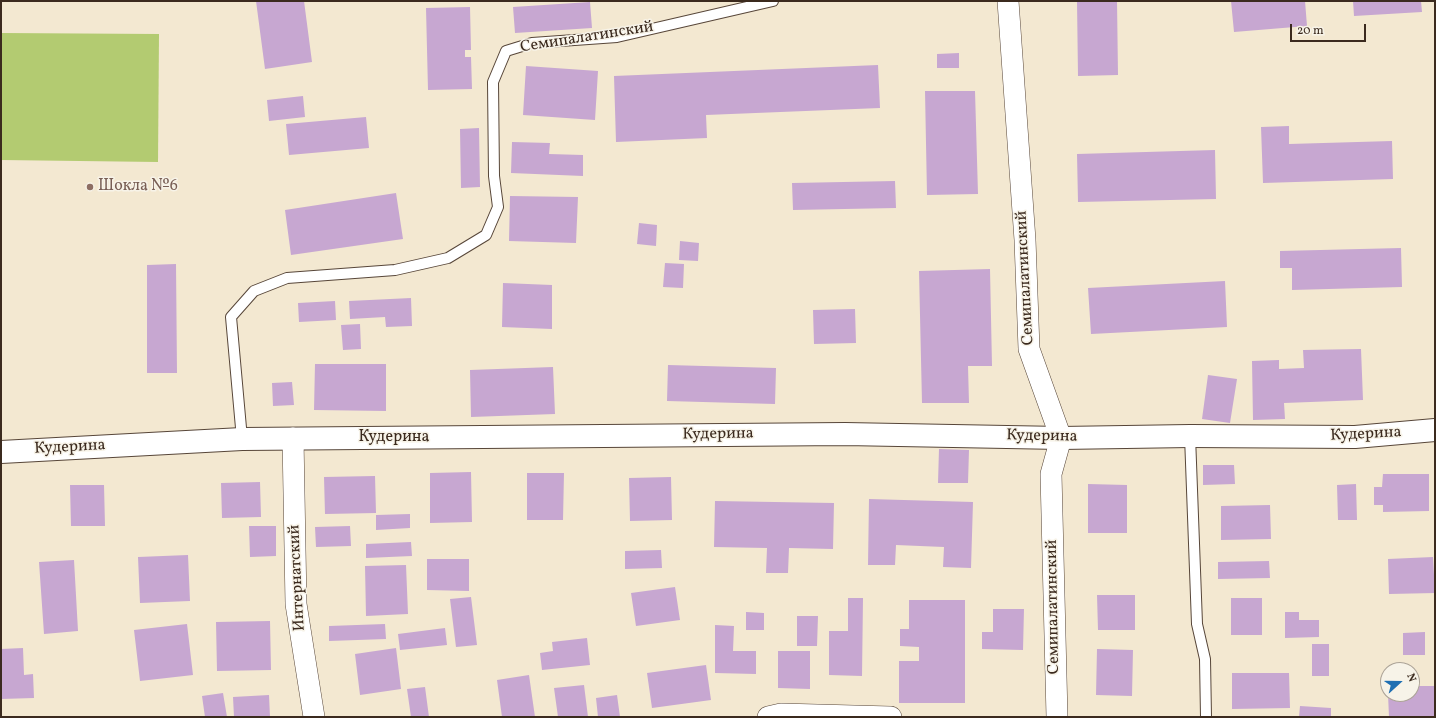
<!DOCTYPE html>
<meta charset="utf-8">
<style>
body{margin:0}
#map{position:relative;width:1436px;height:718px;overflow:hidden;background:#f3e8d1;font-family:Vollkorn,serif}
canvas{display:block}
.frame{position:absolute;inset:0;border:2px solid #3b2a1e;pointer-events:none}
.north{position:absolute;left:1380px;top:662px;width:40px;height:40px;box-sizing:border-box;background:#f7f3e8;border:1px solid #aca397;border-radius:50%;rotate:69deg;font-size:11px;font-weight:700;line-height:16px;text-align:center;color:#3b2a1e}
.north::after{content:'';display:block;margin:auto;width:14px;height:18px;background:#1f6fb2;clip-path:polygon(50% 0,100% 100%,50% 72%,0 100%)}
.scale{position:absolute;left:1290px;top:24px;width:76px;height:18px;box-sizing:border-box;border:2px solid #3b2a1e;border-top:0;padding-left:5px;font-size:12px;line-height:14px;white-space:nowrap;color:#3b2a1e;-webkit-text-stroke:3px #f7f3e8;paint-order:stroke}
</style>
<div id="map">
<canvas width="1436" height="718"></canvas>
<div class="frame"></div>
<div class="north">N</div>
<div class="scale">20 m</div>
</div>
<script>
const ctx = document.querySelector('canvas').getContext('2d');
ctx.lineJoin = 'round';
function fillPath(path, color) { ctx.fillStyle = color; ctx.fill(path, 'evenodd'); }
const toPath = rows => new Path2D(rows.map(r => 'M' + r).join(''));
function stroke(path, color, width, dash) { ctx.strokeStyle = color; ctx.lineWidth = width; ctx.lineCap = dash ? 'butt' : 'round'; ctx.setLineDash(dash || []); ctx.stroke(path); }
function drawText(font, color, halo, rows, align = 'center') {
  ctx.font = font + ' Vollkorn,serif'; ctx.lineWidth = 3; ctx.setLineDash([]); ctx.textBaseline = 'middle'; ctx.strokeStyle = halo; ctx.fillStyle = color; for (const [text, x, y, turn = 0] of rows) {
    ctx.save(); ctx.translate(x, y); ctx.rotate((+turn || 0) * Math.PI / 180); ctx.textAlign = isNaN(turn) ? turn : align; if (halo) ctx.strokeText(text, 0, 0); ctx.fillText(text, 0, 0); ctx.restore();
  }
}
fillPath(toPath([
 [1,33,159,34,158,162,1,160]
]), '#b3cb71');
fillPath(toPath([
 [256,1,304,1,312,62,265,69],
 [1077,1,1117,1,1118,75,1078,76],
 [1231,1,1305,1,1307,26,1234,32],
 [1353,1,1421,1,1422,12,1354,16],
 [590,2,592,28,515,33,513,7],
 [470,7,471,50,465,50,465,57,471,57,472,89,428,90,426,8],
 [959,53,959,68,937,68,937,54],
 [878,65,880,108,706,115,707,138,616,142,614,76],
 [526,66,598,71,595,120,523,115],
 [925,91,975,91,978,194,927,195],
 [303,96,305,117,269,121,267,100],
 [366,117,369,148,289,155,286,124],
 [1289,126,1289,144,1392,141,1393,179,1263,183,1261,127],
 [479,128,480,187,461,188,460,129],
 [512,142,550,143,549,154,583,155,583,176,511,173],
 [1215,150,1216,199,1078,202,1077,154],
 [895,181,896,208,793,210,792,183],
 [396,193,403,239,291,255,285,210],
 [510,196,578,197,576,243,509,241],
 [639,223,657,225,656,246,637,244],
 [680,241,699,243,698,261,679,260],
 [1401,248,1402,287,1292,290,1292,268,1280,268,1280,251],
 [665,263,684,264,683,288,663,287],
 [176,264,177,373,147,373,147,265],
 [990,269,992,366,968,366,969,403,922,403,919,271],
 [1225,281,1227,327,1091,334,1088,288],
 [503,283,552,285,552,329,502,327],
 [411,298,412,326,386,327,385,317,350,319,349,301],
 [335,301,336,320,299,322,298,303],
 [855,309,856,343,814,344,813,310],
 [360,324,361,349,343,350,341,325],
 [1361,349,1363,400,1284,403,1285,419,1253,420,1252,361,1279,360,1279,369,1304,368,1303,350],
 [315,364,386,364,386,411,314,410],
 [668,365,776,368,775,404,667,401],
 [553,367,555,414,471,417,470,370],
 [1208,375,1237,379,1230,423,1202,419],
 [292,382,294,405,273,406,272,383],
 [939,449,969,450,968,483,938,483],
 [1203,465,1234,465,1235,484,1203,485],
 [471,472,472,522,430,523,430,473],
 [527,473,564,473,563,520,527,520],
 [1383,474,1429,474,1429,511,1383,512,1383,505,1374,505,1374,487,1382,487],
 [375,476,376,513,325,514,324,477],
 [671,477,672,520,630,521,629,478],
 [260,482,261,517,222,518,221,483],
 [1088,484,1127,485,1127,533,1088,533],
 [1356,484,1357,520,1338,520,1337,485],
 [70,485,104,485,105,526,71,526],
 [869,499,973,502,971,568,943,567,944,547,896,545,895,565,868,565],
 [715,501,834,503,833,549,789,548,788,573,766,573,767,548,714,547],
 [1270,505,1271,539,1221,540,1221,506],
 [410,514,410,528,376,530,376,515],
 [249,526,276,526,276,556,250,557],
 [350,526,351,546,316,547,315,527],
 [411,542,412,556,366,558,366,544],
 [661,550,662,568,625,569,625,551],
 [188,555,190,601,140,603,138,557],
 [1433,557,1435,593,1389,594,1388,559],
 [427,559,469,559,469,591,427,590],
 [74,560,78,631,44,634,39,562],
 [1269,561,1270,578,1218,579,1218,562],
 [406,565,408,614,366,616,365,566],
 [675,587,680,620,636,626,631,593],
 [1097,595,1135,595,1135,630,1098,630],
 [471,597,477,645,456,647,450,599],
 [848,598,863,598,862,676,829,675,829,631,848,631],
 [1231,598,1262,598,1262,635,1231,635],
 [909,600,965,600,965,703,899,703,899,661,919,661,919,647,900,646,900,629,909,629],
 [993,609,1024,609,1023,650,982,649,982,632,993,632],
 [746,612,764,613,764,630,746,630],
 [1285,612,1299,612,1299,620,1319,620,1319,637,1285,638],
 [797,616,818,616,817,646,797,646],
 [270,621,271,670,217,671,216,622],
 [187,624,193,675,140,681,134,630],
 [385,624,386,639,329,641,329,626],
 [715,625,734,626,733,651,756,651,756,674,715,673],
 [445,628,447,645,400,650,398,634],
 [1425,632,1425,655,1403,655,1403,633],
 [587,638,590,665,542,670,540,653,553,651,552,642],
 [1312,644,1329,644,1329,676,1312,676],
 [23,648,24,675,33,674,34,698,1,699,1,649],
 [396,648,401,689,360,695,355,654],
 [1097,649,1133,650,1132,696,1096,695],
 [778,651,810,651,810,689,778,688],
 [706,665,711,700,652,708,647,673],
 [1232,673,1289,673,1290,708,1232,709],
 [529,675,535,717,502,717,497,680],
 [584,685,588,717,558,717,554,688],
 [1412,686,1435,686,1435,717,1389,717,1388,694,1412,694],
 [425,687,429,717,411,717,407,689],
 [223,693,227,717,205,717,202,696],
 [269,695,270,717,234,717,233,697],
 [617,695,620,717,598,717,596,698],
 [1300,706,1331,708,1331,717,1299,717]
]), '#c7a7d1');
const service = toPath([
 [1190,436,1197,624,1205,659,1206,717],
 [242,439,231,317,254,291,287,278,395,270,448,258,486,235,498,207,494,176,493,82,506,51,532,43,617,37,773,1]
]);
const minor = toPath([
 [1008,1,1025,240,1029,349,1061,438,1051,474,1057,717],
 [293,438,296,604,314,717],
 [768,717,781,714,891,717]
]);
const tertiary = toPath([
 [1,452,242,439,845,434,1061,438,1190,436,1355,437,1435,430]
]);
stroke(service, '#574639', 12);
stroke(minor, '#574639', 22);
stroke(tertiary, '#574639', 24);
stroke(service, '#fff', 10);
stroke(minor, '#fff', 21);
stroke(tertiary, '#fff', 22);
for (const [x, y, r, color] of [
 [90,187,4,"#8d6e63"]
]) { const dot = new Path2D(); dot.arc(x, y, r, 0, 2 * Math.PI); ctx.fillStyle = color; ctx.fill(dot); stroke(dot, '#f7f3e8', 1.5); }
drawText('16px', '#3b2a1e', '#f7f3e8', [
 ["Семипалатинский",587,38,-9],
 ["Семипалатинский",1026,278,-93],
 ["Кудерина",718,435,-1],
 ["Кудерина",1366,435,-3],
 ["Кудерина",1042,437,1],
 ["Кудерина",394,438],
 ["Кудерина",70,448,-3],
 ["Интернатский",298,578,-93],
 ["Семипалатинский",1054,607,-91]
]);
drawText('16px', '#785e54', '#f7f3e8', [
 ["Шокла №6",98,187]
], 'left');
</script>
